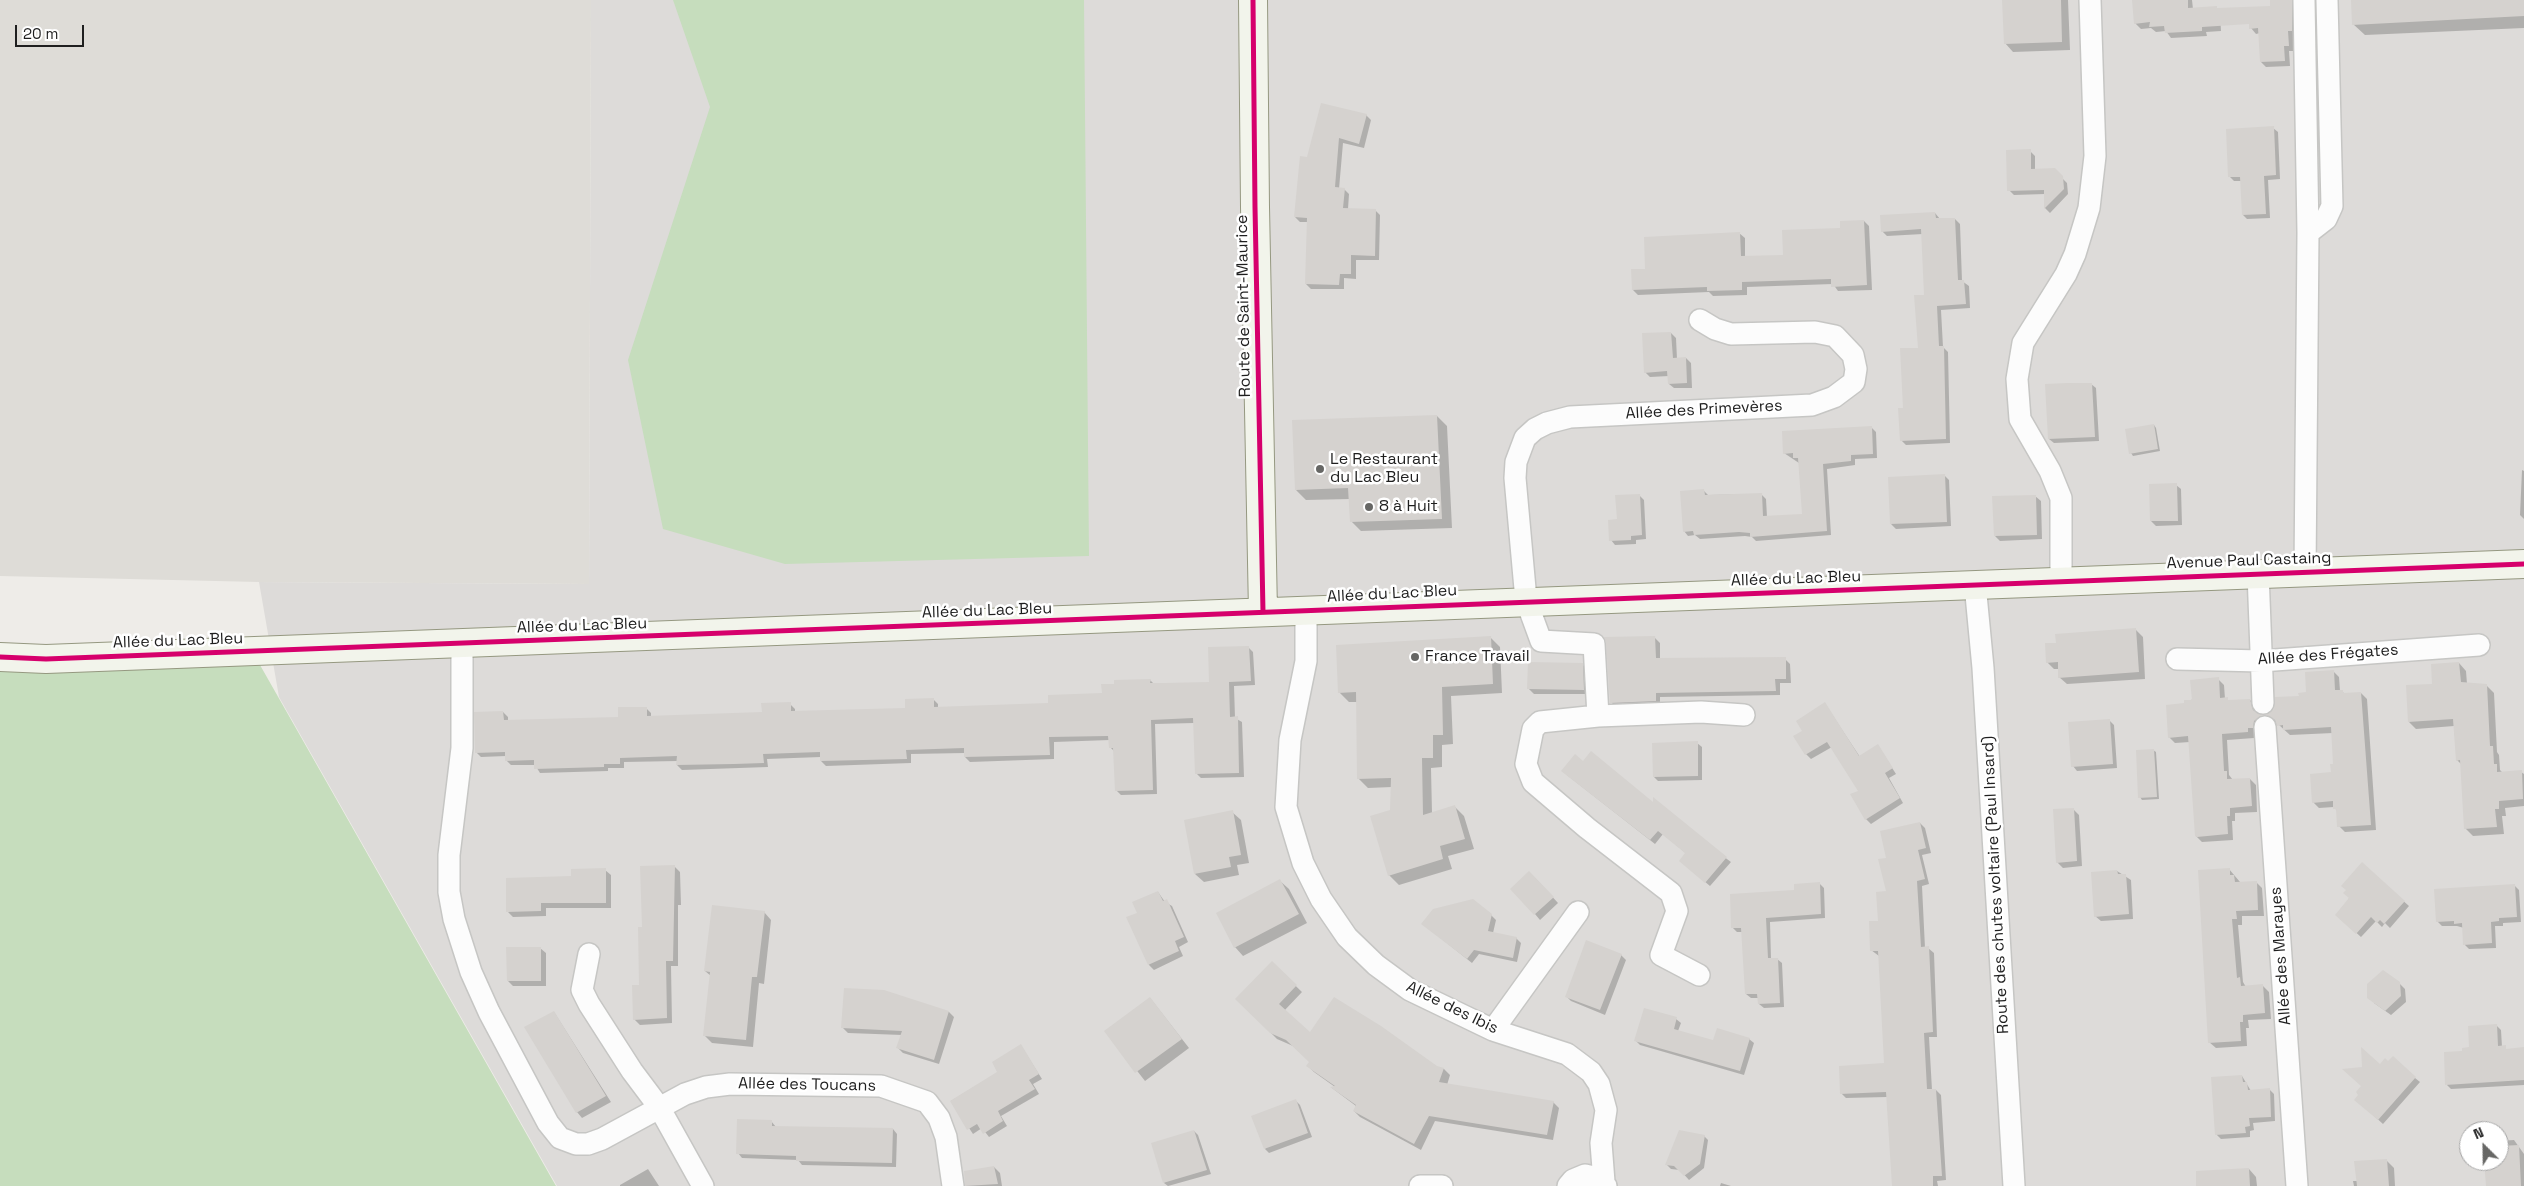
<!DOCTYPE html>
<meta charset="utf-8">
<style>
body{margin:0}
#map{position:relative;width:2524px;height:1186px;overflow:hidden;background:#eeece8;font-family:"Space Grotesk",sans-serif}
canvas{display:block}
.north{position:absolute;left:2459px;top:1121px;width:50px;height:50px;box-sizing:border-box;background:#fff;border:1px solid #a5a5a5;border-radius:50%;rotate:337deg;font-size:14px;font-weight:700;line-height:20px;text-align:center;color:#1f1f1f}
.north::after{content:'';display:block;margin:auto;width:18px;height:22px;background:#676765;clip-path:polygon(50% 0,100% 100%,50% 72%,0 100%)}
.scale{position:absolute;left:15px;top:25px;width:69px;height:22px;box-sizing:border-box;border:2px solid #1f1f1f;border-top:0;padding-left:6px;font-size:15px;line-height:18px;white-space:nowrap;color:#1f1f1f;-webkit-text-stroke:4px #fff;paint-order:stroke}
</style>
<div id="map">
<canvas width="2524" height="1186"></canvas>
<div class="north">N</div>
<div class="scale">20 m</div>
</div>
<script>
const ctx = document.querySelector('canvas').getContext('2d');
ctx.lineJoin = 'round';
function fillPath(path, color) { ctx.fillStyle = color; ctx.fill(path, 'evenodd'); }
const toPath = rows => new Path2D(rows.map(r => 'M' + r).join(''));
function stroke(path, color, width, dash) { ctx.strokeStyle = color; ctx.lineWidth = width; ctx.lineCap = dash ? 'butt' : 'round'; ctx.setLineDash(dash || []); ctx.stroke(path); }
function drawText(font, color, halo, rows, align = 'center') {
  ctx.font = font + ' "Space Grotesk",sans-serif'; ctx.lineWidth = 5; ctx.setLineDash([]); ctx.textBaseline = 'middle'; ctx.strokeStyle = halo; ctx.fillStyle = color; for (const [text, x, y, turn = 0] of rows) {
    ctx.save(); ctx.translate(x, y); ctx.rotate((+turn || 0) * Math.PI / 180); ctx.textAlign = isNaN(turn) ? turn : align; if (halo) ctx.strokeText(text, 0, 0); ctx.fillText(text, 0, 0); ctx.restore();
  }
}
fillPath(toPath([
 [591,0,2524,0,2524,1186,557,1186,279,697,259,582,589,584],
 [2469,1131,2499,1131,2499,1161,2469,1161]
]), '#dddbd9');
fillPath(toPath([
 [0,0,591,0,589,584,259,582,0,576]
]), '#dedcd7');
fillPath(toPath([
 [673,0,1084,0,1089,556,785,564,663,529,628,360,710,107],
 [0,645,260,665,556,1186,0,1186]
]), '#c6ddbd');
fillPath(toPath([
 [2004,0,2068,0,2070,50,2013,52,2005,43],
 [2134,0,2192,0,2193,9,2220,13,2221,31,2206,32,2207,36,2171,38,2166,31,2156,32,2151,28,2141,29,2135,23],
 [2271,0,2298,0,2297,36,2293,36,2294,51,2289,51,2290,66,2266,67,2261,62,2260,33,2256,34,2251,28,2272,7],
 [2352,0,2524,0,2524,28,2365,35,2353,24],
 [1366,115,1371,120,1364,148,1343,143,1339,189,1344,189,1349,194,1348,209,1375,210,1380,215,1379,260,1356,260,1356,279,1344,278,1344,289,1311,289,1306,284,1308,222,1300,222,1295,217,1308,158],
 [2273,128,2278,132,2280,179,2268,180,2270,218,2247,219,2243,215,2241,181,2234,181,2230,177],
 [2030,151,2035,156,2035,170,2054,170,2067,183,2068,194,2050,213,2045,208,2045,194,2014,195,2009,190],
 [1935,213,1940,219,1955,219,1960,224,1962,281,1969,286,1970,308,1941,310,1943,347,1948,352,1950,443,1906,445,1901,440,1904,409,1919,349,1925,296,1923,234,1887,236,1882,231],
 [1864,221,1869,226,1872,290,1838,291,1833,284,1747,287,1747,295,1713,296,1709,292,1638,295,1633,290,1646,270,1739,233,1745,238,1745,257,1785,256],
 [1671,333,1676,338,1677,359,1686,358,1691,363,1692,388,1674,388,1669,384,1669,376,1650,377,1645,372],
 [2091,384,2096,388,2099,441,2054,443,2049,439],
 [1437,416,1447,426,1452,528,1361,531,1351,521,1350,499,1306,500,1296,490],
 [2154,425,2156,428,2160,451,2133,456,2131,453],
 [1871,427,1876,432,1877,458,1855,459,1855,465,1827,469,1831,535,1756,541,1752,537,1745,536,1700,539,1695,535,1688,536,1684,531,1704,491,1708,495,1761,494,1766,499,1767,517,1803,515,1799,463,1784,453],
 [2522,470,2524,471,2524,519,2520,515],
 [1944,475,1949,480,1951,526,1896,529,1891,524],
 [2176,485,2181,489,2182,525,2156,526,2151,521],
 [1639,495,1644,500,1646,539,1636,540,1636,544,1615,545,1611,540],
 [2035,496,2041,501,2042,539,2000,541,1995,536],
 [2136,630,2143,637,2145,679,2067,684,2059,677,2059,669,2054,669,2047,662,2057,644],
 [1490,637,1500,647,1502,693,1451,696,1453,744,1442,745,1442,767,1431,768,1432,813,1455,807,1464,816,1474,849,1448,856,1452,869,1399,885,1389,875,1392,787,1368,788,1358,778,1357,702,1349,702,1339,692],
 [1655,638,1660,643,1660,659,1785,659,1790,664,1791,683,1780,683,1780,695,1660,697,1660,706,1616,707,1611,702],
 [1248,647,1253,652,1255,685,1234,686,1235,718,1242,722,1244,777,1201,778,1196,773,1194,723,1155,724,1157,794,1121,795,1116,790,1115,752,1110,747,1110,740,1054,742,1054,759,970,762,965,757,965,753,911,754,911,763,826,766,821,761,821,757,767,759,768,767,682,770,677,765,678,761,624,762,624,768,608,768,608,771,540,773,535,765,511,765,506,760,506,756,481,757,476,752,503,712,508,717,508,721,620,718,646,708,651,713,651,717,763,714,790,704,795,709,795,712,906,709,933,699,938,704,938,708,1050,705,1103,694,1116,685,1150,680,1154,684,1211,683],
 [2459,663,2466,671,2467,684,2486,685,2494,693,2497,752,2499,755,2500,770,2503,773,2521,772,2524,774,2524,806,2505,808,2506,816,2502,816,2504,834,2473,836,2465,828,2461,764,2457,760,2454,726,2416,729,2409,722,2433,685],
 [1582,664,1588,670,1589,694,1534,694,1528,688],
 [2333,671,2339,677,2340,691,2346,694,2361,693,2367,699,2376,830,2345,832,2339,826,2338,812,2334,807,2319,808,2313,802,2332,773,2335,766,2333,733,2290,735,2268,715,2308,693],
 [2218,679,2224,685,2225,699,2231,702,2250,700,2256,706,2258,714,2267,722,2258,734,2254,734,2254,738,2227,740,2229,775,2233,780,2250,779,2256,785,2257,812,2235,813,2235,821,2232,821,2233,840,2202,842,2196,836,2190,742,2175,743,2169,737,2185,705],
 [1825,704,1860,757,1878,746,1896,774,1889,778,1903,803,1871,824,1866,819,1859,791,1832,747,1811,759,1806,754,1804,731],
 [2109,720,2114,725,2117,768,2077,771,2073,766],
 [1697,743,1702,747,1702,780,1658,781,1654,777],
 [2153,750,2156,752,2159,799,2142,800,2140,797],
 [1583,762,1654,805,1731,862,1710,886,1685,865,1687,854,1663,834,1655,844,1567,775],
 [2074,810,2079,815,2082,866,2063,868,2057,862],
 [1232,812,1241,820,1249,863,1237,865,1239,875,1204,882,1195,874],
 [1920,823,1925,828,1931,853,1922,855,1929,884,1922,886,1925,948,1928,948,1934,953,1937,1037,1929,1037,1932,1090,1936,1090,1941,1095,1946,1180,1937,1181,1938,1186,1893,1186,1887,1097,1846,1098,1841,1093,1885,1065,1879,956,1871,950,1887,892,1888,859],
 [2362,864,2409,906,2390,928,2385,923,2382,927,2376,921,2361,937,2341,919],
 [674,866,680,872,681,905,678,905,678,966,671,966,672,1023,640,1025,634,1019,641,986],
 [2229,869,2240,882,2256,882,2262,888,2264,916,2242,916,2242,925,2238,925,2243,982,2246,987,2262,985,2269,992,2271,1019,2248,1020,2249,1028,2246,1028,2247,1046,2216,1048,2209,1042],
 [605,870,611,875,611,908,546,908,546,916,513,917,508,912,573,877],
 [2117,871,2131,880,2133,919,2101,921,2095,916],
 [1535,878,1558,903,1540,920,1535,914],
 [1280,881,1289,889,1307,923,1243,956,1235,947],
 [1819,883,1824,888,1825,918,1770,922,1771,959,1777,959,1782,963,1784,1007,1764,1008,1759,1004,1759,998,1751,998,1746,994,1743,932,1737,932,1732,927],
 [2514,885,2519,890,2521,922,2503,923,2503,926,2495,926,2496,948,2469,949,2465,945,2464,928,2457,926,2442,926,2437,921],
 [1158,892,1165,902,1172,906,1188,942,1179,947,1183,956,1154,970,1149,965,1138,914],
 [764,912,771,920,764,984,759,983,753,1047,712,1043,704,1035,711,976,705,971],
 [1491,915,1496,920,1493,933,1516,938,1521,943,1517,962,1479,954,1472,963,1428,928],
 [540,948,546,953,546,986,513,986,508,981],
 [1621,955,1626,960,1605,1015,1571,1001,1566,996],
 [1272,963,1302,992,1284,1011,1310,1034,1444,1069,1450,1075,1447,1085,1553,1102,1559,1108,1553,1140,1435,1121,1421,1150,1360,1117,1354,1111,1356,1106,1332,1088,1335,1087,1314,1072,1308,1066,1311,1062,1293,1046,1277,1039,1237,999],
 [2399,983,2405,989,2406,1002,2391,1015,2374,1003],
 [884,991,949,1012,954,1017,939,1064,903,1053,898,1048,902,1035,848,1033,843,1028],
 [1150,998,1189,1048,1145,1081,1106,1031],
 [554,1012,611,1102,582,1118,577,1112],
 [1676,1019,1681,1023,1678,1031,1714,1042,1749,1039,1754,1043,1744,1075,1640,1045,1636,1041],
 [2496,1025,2501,1030,2502,1047,2508,1050,2524,1049,2524,1085,2451,1089,2447,1085,2463,1052,2471,1048],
 [1021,1046,1042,1079,1033,1084,1039,1094,1001,1116,1007,1126,989,1137,982,1128,973,1134,951,1101,999,1072],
 [2381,1065,2415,1078,2420,1082,2383,1124,2361,1104,2362,1086],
 [2242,1076,2251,1091,2269,1089,2274,1094,2275,1121,2253,1123,2254,1130,2250,1131,2250,1137,2221,1139,2216,1134],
 [1296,1101,1300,1105,1312,1137,1269,1153,1265,1149],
 [771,1121,776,1127,893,1129,897,1134,896,1167,802,1165,798,1160,742,1158,738,1153],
 [1194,1131,1198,1135,1211,1174,1168,1186,1164,1183],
 [1704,1136,1708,1140,1704,1168,1689,1180,1680,1170,1671,1169,1667,1165],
 [2514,1140,2524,1154,2524,1186,2487,1186,2485,1161,2499,1161,2499,1141],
 [2386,1160,2394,1168,2395,1186,2354,1186,2353,1181,2357,1181],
 [994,1167,1000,1173,1002,1186,966,1186,965,1172],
 [648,1169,659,1186,620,1186,620,1185],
 [2249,1169,2256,1177,2257,1186,2218,1186],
 [1721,1183,1731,1186,1720,1186]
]), '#0003');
fillPath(toPath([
 [2002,0,2061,0,2062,42,2004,44],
 [2132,0,2188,0,2188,8,2217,6,2217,8,2270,6,2270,0,2292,0,2292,31,2288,31,2289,46,2284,46,2285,61,2260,62,2258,28,2249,29,2249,24,2202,27,2202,31,2165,33,2164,26,2149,27,2150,22,2134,24],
 [2351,0,2524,0,2524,16,2352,25],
 [1321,103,1367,114,1359,144,1339,138,1335,187,1345,188,1343,208,1376,209,1375,256,1351,255,1351,274,1340,274,1339,285,1305,284,1307,218,1294,217,1300,156,1307,157],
 [2274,126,2276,175,2264,176,2266,214,2242,215,2240,177,2228,177,2226,129],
 [2031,149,2031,169,2055,168,2063,176,2064,189,2044,209,2044,190,2007,191,2006,150],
 [1935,212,1936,218,1955,218,1958,280,1964,280,1966,304,1937,306,1939,346,1944,346,1946,439,1900,441,1898,408,1903,408,1900,348,1918,348,1914,295,1924,295,1921,229,1881,232,1880,215],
 [1864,220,1867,285,1831,287,1831,279,1742,282,1742,290,1707,291,1707,287,1632,290,1631,269,1645,269,1644,237,1740,232,1741,256,1783,255,1782,230,1840,228,1840,221],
 [1671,332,1673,358,1686,357,1687,383,1668,384,1667,371,1644,373,1642,333],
 [2067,383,2092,383,2095,437,2048,439,2045,384],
 [1437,415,1442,519,1350,522,1348,488,1295,490,1292,420],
 [2154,424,2158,449,2129,454,2125,429],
 [1872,426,1873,454,1851,455,1851,461,1823,464,1827,531,1750,537,1750,533,1739,532,1694,535,1693,531,1683,532,1680,491,1704,489,1705,495,1762,493,1763,516,1802,514,1798,458,1793,458,1793,453,1783,454,1782,431],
 [1945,474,1947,522,1890,524,1888,477],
 [2177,483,2178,521,2150,521,2149,484],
 [1640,494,1642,535,1631,536,1631,540,1609,541,1608,520,1617,519,1615,495],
 [2036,495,2037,535,1994,536,1992,496],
 [2136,628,2139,672,2058,678,2058,662,2046,663,2045,643,2056,643,2055,634],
 [1491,636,1493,684,1442,687,1443,735,1433,735,1433,758,1422,758,1423,815,1455,805,1465,839,1440,846,1443,859,1388,876,1370,816,1390,810,1391,778,1357,779,1356,692,1338,693,1336,645],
 [1655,636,1656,658,1786,657,1786,679,1775,679,1776,691,1656,693,1656,701,1610,703,1606,643,1604,637],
 [1249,646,1251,681,1229,682,1230,717,1238,716,1239,773,1195,774,1193,718,1151,720,1153,790,1115,791,1113,748,1109,748,1108,736,1049,737,1050,755,964,757,964,748,906,750,907,759,820,761,820,752,763,754,764,763,734,764,676,765,677,756,620,758,620,764,604,764,604,767,534,769,534,760,505,761,505,752,475,753,474,712,503,711,504,720,618,717,618,707,647,707,647,716,762,712,761,703,791,702,791,711,905,708,905,699,934,698,934,707,1048,703,1048,695,1102,693,1101,684,1114,684,1114,680,1151,679,1150,683,1164,683,1209,682,1208,647],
 [1528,662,1583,663,1584,690,1527,689],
 [2459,662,2461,682,2487,684,2490,746,2493,746,2494,764,2497,764,2497,772,2522,770,2523,799,2499,801,2499,809,2495,809,2497,827,2464,829,2460,760,2456,761,2453,719,2408,722,2406,685,2432,684,2431,664],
 [2334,670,2335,690,2343,690,2343,693,2361,692,2371,825,2337,827,2336,809,2333,809,2333,801,2312,803,2310,774,2331,772,2330,764,2333,764,2331,727,2283,730,2283,725,2277,726,2275,720,2266,715,2274,709,2275,697,2299,696,2298,693,2306,692,2305,672],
 [2219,677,2220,698,2228,697,2228,700,2250,699,2253,710,2262,715,2254,721,2253,728,2248,728,2248,732,2222,734,2224,771,2227,771,2227,779,2250,778,2252,806,2230,808,2230,816,2227,816,2228,834,2197,837,2195,836,2188,736,2168,738,2166,705,2184,703,2184,700,2192,700,2190,680],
 [1825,702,1859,756,1878,744,1893,768,1885,773,1900,798,1865,820,1850,794,1858,791,1827,742,1805,755,1793,736,1802,731,1796,721],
 [2110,719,2113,764,2071,767,2068,722],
 [1698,741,1698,776,1653,777,1652,743],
 [2154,749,2157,797,2138,798,2136,750],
 [1591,751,1653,802,1653,797,1727,857,1705,883,1679,861,1685,853,1658,831,1650,840,1561,771,1575,754,1583,761],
 [2074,808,2077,861,2056,863,2053,809],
 [1233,810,1241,855,1229,857,1231,867,1194,874,1184,820],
 [1920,822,1926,848,1918,850,1925,879,1917,881,1921,947,1929,946,1933,1032,1924,1033,1927,1089,1936,1089,1942,1176,1933,1176,1933,1186,1892,1186,1886,1092,1840,1094,1839,1066,1884,1063,1878,951,1870,951,1869,921,1878,921,1876,892,1886,891,1878,859,1886,858,1880,831],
 [2362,862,2405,901,2384,924,2380,920,2377,923,2371,917,2356,934,2335,915,2349,898,2343,893,2346,890,2341,886],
 [675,865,673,961,666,961,667,1018,633,1020,632,985,639,985,638,927,642,927,640,866],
 [606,868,606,903,541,903,541,911,506,912,506,878,571,876,571,869],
 [2230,868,2230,875,2234,875,2235,882,2257,881,2258,910,2236,911,2237,919,2232,919,2237,978,2240,977,2241,986,2263,984,2265,1013,2243,1015,2243,1022,2240,1022,2241,1041,2208,1043,2198,870],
 [2117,870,2118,874,2126,874,2129,914,2094,917,2091,872],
 [1529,871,1554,897,1534,915,1510,889],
 [1280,879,1299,914,1234,948,1216,913],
 [1820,882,1821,914,1766,918,1768,958,1778,958,1780,1003,1758,1004,1757,994,1745,994,1741,928,1731,928,1730,894,1794,890,1794,884],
 [2515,884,2517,917,2499,918,2499,921,2491,922,2492,943,2463,945,2462,923,2454,924,2454,921,2436,922,2434,889],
 [1158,891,1163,901,1167,899,1184,937,1175,941,1179,951,1148,965,1126,917,1137,913,1132,902],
 [1473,899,1492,914,1488,931,1517,937,1513,958,1474,950,1467,959,1421,924,1433,909],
 [712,905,765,911,757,977,752,977,746,1040,703,1036,710,972,704,971],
 [1586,940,1622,954,1600,1010,1565,997],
 [506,947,541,947,541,981,507,981],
 [1272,961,1297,985,1279,1004,1310,1032,1334,997,1381,1026,1437,1066,1444,1068,1439,1082,1554,1101,1547,1135,1429,1116,1414,1144,1353,1111,1356,1105,1330,1087,1335,1086,1306,1066,1309,1062,1286,1040,1270,1033,1235,999],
 [2383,970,2400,982,2401,996,2385,1011,2367,998,2367,984],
 [844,988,884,990,949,1011,934,1060,896,1048,902,1031,841,1028],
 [1150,997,1182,1039,1135,1073,1104,1031],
 [1644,1008,1677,1017,1674,1029,1695,1035,1713,1040,1717,1028,1750,1038,1740,1071,1634,1041],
 [554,1011,606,1096,576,1113,524,1027],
 [2497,1024,2498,1046,2506,1045,2506,1049,2524,1047,2524,1080,2445,1085,2444,1052,2462,1051,2462,1048,2469,1047,2468,1026],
 [1021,1044,1039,1074,1029,1080,1035,1089,998,1111,1003,1121,983,1134,977,1124,967,1130,950,1101,997,1072,992,1062],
 [2361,1047,2380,1064,2385,1058,2388,1061,2393,1056,2416,1077,2378,1120,2354,1100,2358,1095,2356,1092,2361,1086,2342,1069,2362,1067],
 [2242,1075,2243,1082,2247,1082,2248,1090,2270,1088,2271,1117,2249,1118,2250,1126,2245,1127,2246,1133,2215,1135,2211,1077],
 [1296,1099,1308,1133,1264,1149,1251,1116],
 [737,1119,772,1120,772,1126,893,1128,892,1163,796,1161,796,1156,736,1154],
 [1194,1130,1207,1170,1163,1183,1151,1143],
 [1679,1130,1705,1135,1700,1164,1684,1176,1674,1166,1665,1165],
 [2519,1145,2521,1186,2486,1186,2484,1161,2499,1161,2499,1146],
 [2387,1159,2389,1186,2357,1186,2354,1161],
 [994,1166,998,1184,965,1186,964,1171],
 [2249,1168,2250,1186,2196,1186,2196,1171]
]), '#d5d2cf');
const street = toPath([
 [2304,0,2308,233,2305,572],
 [2308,233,2326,219,2332,206,2327,0],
 [2258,573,2263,703],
 [2061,581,2061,498,2050,471,2020,419,2017,379,2023,343,2066,274,2075,254,2089,208,2095,156,2090,0],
 [1975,584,1983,668,2014,1186],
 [1306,611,1306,661,1290,740,1286,807,1303,863,1321,899,1347,937,1376,965,1410,990,1493,1030,1567,1054,1591,1072,1599,1084,1606,1110,1601,1143,1604,1182],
 [462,643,462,748,449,855,449,892,454,919,471,972,489,1012,548,1123,560,1138,576,1144,588,1144,602,1139,685,1094,706,1087,730,1084,881,1086,927,1102,939,1118,946,1137,953,1186],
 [2177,659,2261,661,2479,645],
 [1598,716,1594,644,1541,641,1526,600,1515,478,1516,462,1525,438,1535,429,1547,423,1570,417,1812,405,1834,397,1854,382,1856,369,1853,355,1835,336,1815,332,1731,334,1715,329,1700,320],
 [2265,727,2297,1186],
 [589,954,582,990,589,1004,632,1071,659,1107,703,1186],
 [1699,975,1661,955,1677,911,1671,893,1587,828,1533,782,1526,764,1533,729,1540,722,1598,716,1701,712,1744,715],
 [1493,1030,1578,912],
 [1420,1186,1442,1186],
 [1568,1186,1573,1180,1585,1175,1598,1178,1606,1186]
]);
const secondary = toPath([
 [1253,0,1255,207,1263,612],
 [0,657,46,659,2524,564]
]);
stroke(street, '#c6c6c4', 24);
stroke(secondary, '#959880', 30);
stroke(street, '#fcfcfc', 21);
stroke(secondary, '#f2f4eb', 28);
stroke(toPath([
 [1253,0,1255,207,1263,612],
 [0,657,46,659,2524,564]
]), '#d6006c', 5);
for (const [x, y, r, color] of [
 [1320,469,5,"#676765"],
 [1369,507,5,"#676765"],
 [1415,657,5,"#676765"]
]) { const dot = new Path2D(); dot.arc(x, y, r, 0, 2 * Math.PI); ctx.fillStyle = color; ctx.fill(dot); stroke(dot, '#fff', 2); }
drawText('16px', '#1f1f1f', '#fff', [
 ["Route de Saint-Maurice",1244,306,-91],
 ["Allée des Primevères",1704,410,-3],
 ["Avenue Paul Castaing",2249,561,-2],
 ["Allée du Lac Bleu",1796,579,-2],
 ["Allée du Lac Bleu",1392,594,-3],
 ["Allée du Lac Bleu",987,611,-2],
 ["Allée du Lac Bleu",582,626,-2],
 ["Allée du Lac Bleu",178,641,-2],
 ["Allée des Frégates",2328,655,-4],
 ["Route des chutes voltaire (Paul Insard)",1996,885,-93],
 ["Allée des Marayes",2281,956,-94],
 ["Allée des Ibis",1452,1008,26],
 ["Allée des Toucans",807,1085,1]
]);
drawText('16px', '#1f1f1f', '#fff', [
 ["Le Restaurant",1330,460],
 ["du Lac Bleu",1330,478],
 ["8 à Huit",1379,507],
 ["France Travail",1425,657]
], 'left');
</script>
